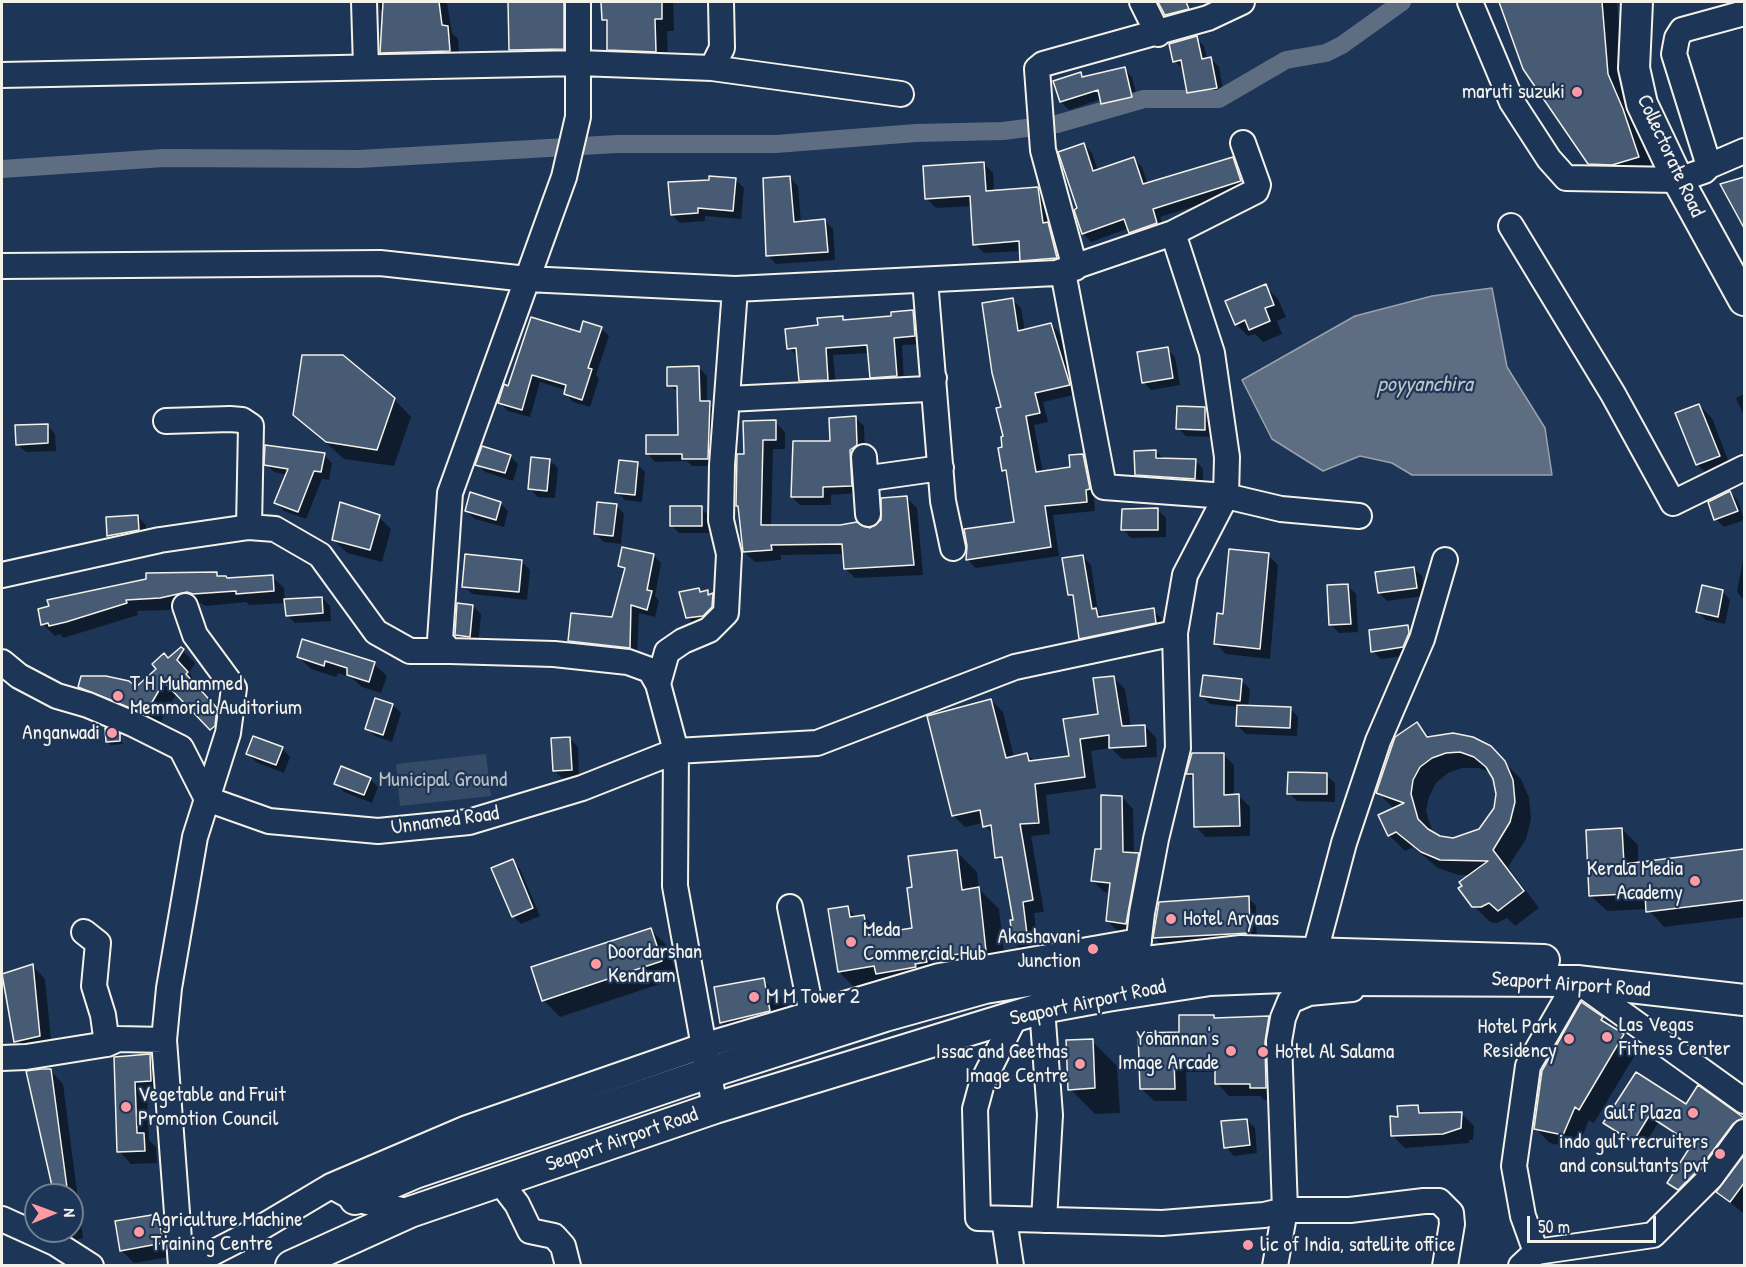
<!DOCTYPE html>
<style>
body{margin:0}
#map{position:relative;width:1746px;height:1267px;overflow:hidden;background:#1d3557;font-family:"Patrick Hand",sans-serif}
canvas{display:block}
.frame{position:absolute;inset:0;border:3px solid #f4f1e8;pointer-events:none}
.north{position:absolute;left:24px;top:1183px;width:60px;height:60px;box-sizing:border-box;background:#1d3557;border:2px solid #738091;border-radius:50%;rotate:89deg;font-size:16px;font-weight:700;line-height:24px;text-align:center;color:#f4f1e8}
.north::after{content:'';display:block;margin:auto;width:21px;height:27px;background:#ff9aa2;clip-path:polygon(50% 0,100% 100%,50% 72%,0 100%)}
.scale{position:absolute;left:1527px;top:1216px;width:129px;height:27px;box-sizing:border-box;border:3px solid #f4f1e8;border-top:0;padding-left:8px;font-size:18px;line-height:21px;white-space:nowrap;color:#f4f1e8;-webkit-text-stroke:4px #1d3557;paint-order:stroke}
</style>
<div id="map">
<canvas width="1746" height="1267"></canvas>
<div class="frame"></div>
<div class="north">N</div>
<div class="scale">50 m</div>
</div>
<script>
const ctx = document.querySelector('canvas').getContext('2d');
ctx.lineJoin = 'round';
function fillPath(path, color) { ctx.fillStyle = color; ctx.fill(path, 'evenodd'); }
const toPath = rows => new Path2D(rows.map(r => 'M' + r).join(''));
function stroke(path, color, width, dash) { ctx.strokeStyle = color; ctx.lineWidth = width; ctx.lineCap = dash ? 'butt' : 'round'; ctx.setLineDash(dash || []); ctx.stroke(path); }
function drawText(font, color, halo, rows, align = 'center') {
  ctx.font = font + ' "Patrick Hand",sans-serif'; ctx.lineWidth = 4.5; ctx.setLineDash([]); ctx.textBaseline = 'middle'; ctx.strokeStyle = halo; ctx.fillStyle = color; for (const [text, x, y, turn = 0] of rows) {
    ctx.save(); ctx.translate(x, y); ctx.rotate((+turn || 0) * Math.PI / 180); ctx.textAlign = isNaN(turn) ? turn : align; if (halo) ctx.strokeText(text, 0, 0); ctx.fillText(text, 0, 0); ctx.restore();
  }
}
fillPath(toPath([
 [486,754,491,796,400,806,396,764]
]), '#354a67');
const water = toPath([
 [1492,288,1507,367,1545,428,1552,475,1412,475,1392,463,1360,456,1323,471,1272,439,1242,380,1355,316,1432,296,1492,288]
]);
fillPath(water, '#5e6d82');
stroke(water, '#9aa2ab', 1.5);
fillPath(toPath([
 [380,2,447,2,452,33,458,39,460,62,392,63,381,52,384,13,380,9],
 [510,2,574,2,576,61,523,62,511,50],
 [602,2,673,2,674,31,667,31,668,64,622,62,609,49,608,25,603,20],
 [1159,2,1186,2,1196,17,1174,23],
 [1501,2,1617,2,1624,93,1640,127,1655,174,1607,181,1590,163,1525,68],
 [1196,38,1204,46,1207,59,1211,59,1219,67,1224,96,1196,101,1188,93,1184,69,1174,61],
 [1124,68,1132,77,1139,105,1111,111,1101,99,1069,110,1061,102,1080,73,1085,78],
 [1084,144,1092,153,1098,171,1133,159,1142,167,1148,185,1232,158,1240,166,1249,189,1160,217,1165,231,1139,240,1129,228,1091,242,1083,233,1079,209],
 [1234,166,1238,166,1245,188,1243,189],
 [983,163,993,173,994,192,1038,189,1047,198,1051,228,1057,234,1065,267,1031,269,1022,260,1021,251,984,253,975,244,972,206,936,208,927,199],
 [790,178,798,186,801,223,825,221,833,229,835,260,776,264,768,255],
 [1744,179,1744,225,1722,185],
 [736,180,744,188,741,219,705,216,705,221,680,223,672,215,710,181],
 [1265,286,1278,299,1286,317,1277,321,1282,334,1263,342,1255,334,1248,336,1236,324],
 [1012,299,1021,308,1025,331,1051,324,1060,334,1078,394,1043,402,1048,422,1034,425,1043,473,1071,468,1083,455,1092,464,1098,498,1094,498,1095,511,1053,515,1059,556,976,568,967,559,1016,523,1009,476,1003,471,1005,437,1002,408],
 [913,312,921,320,923,344,902,345,904,384,879,385,871,377,869,353,833,355,836,387,808,389,800,381,797,356,789,348,819,326,842,318,846,321,893,318],
 [601,328,609,336,596,375,599,379,590,407,573,402,565,393,566,390,540,382,530,417,508,411,499,402,581,333],
 [1167,349,1175,357,1180,385,1151,390,1143,382],
 [699,368,707,376,707,403,717,411,716,466,692,466,687,461,655,462,647,453,679,436,679,393,669,385],
 [1744,394,1744,416,1736,398],
 [394,399,411,417,394,466,344,459,294,414],
 [1699,405,1712,418,1731,468,1710,477,1697,464],
 [1205,409,1213,417,1213,437,1186,436,1178,428],
 [855,418,864,426,865,453,859,493,831,495,831,505,800,505,792,497,832,442],
 [775,422,785,432,785,449,773,449,771,526,870,530,907,498,917,508,923,575,855,578,845,568,844,554,781,555,781,560,755,562,744,552,740,509,737,506,745,456],
 [47,425,55,434,56,451,26,452,17,444],
 [1156,451,1164,459,1195,460,1203,469,1203,487,1145,483,1136,474],
 [324,455,332,463,329,480,322,479,306,519,284,511,276,503,287,475,274,472,266,464],
 [510,456,518,464,513,481,485,472,477,464],
 [549,460,558,468,555,498,538,497,529,488],
 [637,464,645,472,642,502,625,500,617,492],
 [1730,492,1738,501,1744,520,1724,527,1716,519],
 [500,503,508,511,504,527,475,519,466,511],
 [616,505,624,514,621,544,604,542,596,534],
 [701,508,709,516,710,533,679,533,671,525],
 [1158,510,1166,518,1166,537,1131,538,1123,529],
 [137,516,146,525,146,538,116,543,108,535],
 [379,517,391,529,382,562,347,553,334,540],
 [653,555,661,563,655,596,659,601,655,617,639,613,637,655,578,649,569,641,613,619,626,572,620,566],
 [1268,555,1278,565,1270,659,1226,654,1216,644,1224,615],
 [1744,555,1744,600,1737,592],
 [1083,557,1091,565,1098,612,1103,617,1153,610,1161,618,1163,630,1089,646,1081,638,1075,601,1069,595],
 [522,562,530,570,527,600,472,594,464,586],
 [1413,568,1422,576,1424,596,1387,601,1379,593],
 [216,573,228,580,272,577,284,588,285,601,322,598,330,606,331,621,295,623,287,615,286,603,249,605,246,602,206,606,200,603,172,610,137,611,138,615,63,638,60,634,55,636,43,624],
 [1348,586,1356,594,1358,632,1339,633,1331,625],
 [698,590,701,593,707,592,720,603,720,615,695,625,687,617],
 [1722,591,1730,600,1725,624,1706,620,1698,612],
 [473,606,481,614,478,645,464,643,456,634],
 [1408,627,1416,635,1411,655,1381,659,1373,651],
 [181,649,195,663,189,673,200,686,197,688,229,722,224,741,177,693,158,726,93,700,80,687,136,689],
 [298,656,374,664,387,676,381,693,362,687,352,678,338,673,336,677,311,669],
 [1113,677,1125,689,1131,727,1145,726,1156,738,1157,757,1122,759,1111,748,1091,751,1096,788,1046,795,1050,834,1031,836,1044,912,1034,913,1039,953,1026,954,1014,943,1014,921,1005,866,997,857,994,836,983,823,965,827,953,815,991,700,1003,712,1014,758,1027,754,1035,762,1070,758,1065,720,1100,715],
 [1242,681,1250,689,1248,707,1290,708,1298,717,1297,736,1246,734,1237,725,1238,707,1210,704,1202,696],
 [393,705,401,713,392,742,375,736,367,728],
 [1417,724,1431,738,1490,748,1521,779,1529,798,1531,819,1526,839,1508,867,1539,908,1515,926,1507,918,1497,923,1490,922,1474,906,1471,875,1458,875,1438,868,1413,847,1405,851,1389,835,1394,809,1378,792],
 [1462,768,1478,768,1491,772,1497,794,1496,808,1480,831,1453,839,1439,837,1433,834,1426,811,1429,797,1436,783,1448,773],
 [119,735,123,744,111,745,107,741],
 [570,739,578,747,579,777,562,778,554,770],
 [282,748,290,757,284,773,256,762,248,754],
 [1223,754,1234,765,1234,796,1239,796,1250,807,1250,836,1206,837,1195,826,1194,780,1188,774],
 [1326,775,1335,783,1335,802,1297,801,1289,793],
 [370,779,378,787,372,803,344,792,336,784],
 [1122,797,1133,809,1134,854,1138,855,1150,866,1138,935,1119,932,1107,921,1110,893,1104,892,1093,881],
 [1622,829,1638,845,1638,864,1744,851,1744,917,1664,927,1648,909,1607,911,1591,896],
 [956,851,977,872,979,889,999,909,1006,971,859,992,839,972,847,908,857,917,864,916,882,935,913,930,914,888],
 [512,861,520,869,540,916,521,924,513,916],
 [1248,898,1256,906,1257,940,1163,946,1155,938],
 [650,929,667,946,678,978,560,1017,543,1000],
 [33,966,45,979,52,1049,28,1053,16,1040,2,975],
 [763,980,792,1009,750,1052,721,1022],
 [758,1013,759,1015,743,1019,743,1016],
 [1582,1004,1638,1050,1594,1123,1589,1120,1577,1149,1550,1143,1535,1128],
 [1213,1017,1215,1019,1268,1017,1281,1030,1278,1100,1264,1100,1260,1096,1229,1096,1217,1083,1216,1072,1186,1072,1187,1101,1154,1101,1141,1088,1181,1033],
 [1092,1041,1117,1066,1120,1113,1095,1114,1070,1089],
 [149,1056,162,1068,163,1093,147,1094,149,1140,156,1147,157,1163,131,1164,119,1151,115,1058],
 [51,1071,63,1084,83,1238,76,1240,67,1231,72,1231,72,1195,56,1195],
 [1698,1087,1744,1121,1687,1197,1669,1183,1693,1146,1658,1123,1642,1149,1605,1122,1686,1106],
 [1418,1107,1425,1114,1461,1113,1474,1126,1473,1140,1469,1140,1469,1143,1405,1148,1393,1136,1399,1118],
 [1247,1120,1255,1128,1257,1153,1234,1156,1226,1147],
 [1744,1157,1744,1214,1718,1192],
 [158,1215,170,1228,175,1256,134,1263,121,1250]
]), '#0007');
stroke(toPath([
 [2,169,164,158,359,159,617,144,776,144,916,133,1003,131,1057,124,1144,99,1219,99,1286,60,1326,53,1342,45,1402,2]
]), '#5e6d82', 18);
const building = toPath([
 [383,2,439,2,442,25,448,26,450,51,380,53,383,2],
 [508,2,564,2,564,49,509,50,508,2],
 [601,2,662,2,662,19,655,19,656,52,607,50,607,20,602,20,601,2],
 [1158,2,1186,2,1189,9,1165,15,1158,2],
 [1499,2,1602,2,1608,74,1623,109,1639,157,1612,165,1588,164,1523,69,1499,2],
 [1197,36,1202,59,1211,57,1217,88,1187,93,1181,60,1173,62,1169,44,1197,36],
 [1125,67,1132,97,1101,104,1098,90,1060,102,1053,81,1081,72,1082,77,1125,67],
 [1084,143,1093,171,1134,157,1143,184,1233,157,1241,181,1153,209,1157,223,1129,233,1124,219,1082,234,1074,210,1077,208,1058,152,1084,143],
 [984,162,986,191,1038,187,1043,223,1048,222,1057,258,1020,261,1019,241,973,245,970,196,925,199,923,166,984,162],
 [709,176,736,178,733,211,698,208,698,213,671,215,668,182,709,180,709,176],
 [790,176,794,222,825,219,828,252,766,256,763,178,790,176],
 [1744,177,1744,228,1720,184,1744,177],
 [1266,284,1274,305,1265,308,1270,321,1249,330,1245,320,1235,325,1225,301,1266,284],
 [1013,298,1018,331,1051,323,1070,385,1035,393,1040,413,1026,416,1036,472,1070,467,1069,455,1083,454,1090,489,1086,490,1087,502,1045,506,1051,547,966,560,967,546,964,529,1014,522,1006,470,1002,471,998,448,1002,447,1001,437,1003,436,996,408,1001,407,992,373,982,303,1013,298],
 [913,310,915,336,894,338,897,376,870,378,867,345,826,348,828,380,799,381,796,348,787,349,785,329,818,325,817,318,843,316,843,320,891,316,891,312,913,310],
 [531,317,580,332,583,321,602,327,588,368,592,369,582,400,564,394,566,385,532,375,522,410,498,403,504,384,508,386,531,317],
 [1168,347,1173,378,1142,383,1137,352,1168,347],
 [302,355,343,355,395,398,377,450,326,442,293,415,302,355],
 [699,366,700,401,710,401,708,459,682,459,682,454,646,454,646,435,678,435,677,386,667,386,667,367,699,366],
 [1699,404,1720,456,1696,465,1675,413,1699,404],
 [1177,406,1205,407,1205,430,1176,429,1177,406],
 [856,416,857,445,850,450,852,486,823,487,823,497,791,497,793,441,830,441,829,418,856,416],
 [776,420,776,440,763,440,761,525,840,525,857,522,870,528,881,520,881,498,907,496,914,565,844,569,842,544,771,545,772,550,743,552,738,506,736,506,737,454,744,454,743,421,776,420],
 [48,424,48,443,16,445,15,425,48,424],
 [265,445,325,453,321,472,314,471,298,512,274,503,288,469,264,465,265,445],
 [482,446,511,455,505,473,475,465,482,446],
 [1156,450,1156,458,1196,459,1195,479,1135,475,1134,451,1156,450],
 [531,457,550,459,547,491,528,489,531,457],
 [619,460,638,462,635,495,615,493,619,460],
 [1730,491,1738,511,1714,520,1708,502,1730,491],
 [470,492,501,502,496,520,465,511,470,492],
 [340,502,380,515,370,550,332,540,340,502],
 [597,502,617,504,613,536,594,534,597,502],
 [670,506,702,506,702,526,670,526,670,506],
 [1158,508,1158,530,1121,530,1122,509,1158,508],
 [138,515,139,530,107,536,106,517,138,515],
 [622,547,654,554,647,590,652,591,647,610,631,605,630,648,568,641,571,613,612,617,625,568,618,566,622,547],
 [1229,549,1269,553,1260,649,1214,644,1217,613,1223,614,1229,549],
 [465,554,522,560,519,592,462,587,465,554],
 [1083,555,1092,609,1096,608,1098,617,1154,608,1156,623,1079,639,1073,595,1068,595,1062,558,1083,555],
 [1414,567,1417,588,1378,593,1375,572,1414,567],
 [217,572,217,576,226,576,227,578,273,575,274,591,236,594,236,591,193,594,187,592,160,598,126,600,127,603,66,622,49,626,48,623,41,625,38,609,49,606,47,600,146,579,146,573,217,572],
 [1348,584,1351,624,1329,625,1327,585,1348,584],
 [1702,585,1723,590,1718,617,1696,612,1702,585],
 [699,588,700,592,708,590,708,595,713,593,712,607,703,616,686,618,679,592,699,588],
 [322,597,323,613,286,616,284,599,322,597],
 [457,603,473,605,470,637,455,635,457,603],
 [1408,625,1409,633,1403,647,1371,652,1369,630,1408,625],
 [302,639,375,662,369,682,347,675,347,668,325,661,324,666,297,657,302,639],
 [181,647,184,649,177,660,188,672,186,674,217,708,215,726,210,730,164,682,145,714,78,687,81,676,106,676,129,681,136,687,156,669,152,664,164,653,168,658,181,647],
 [1203,675,1242,679,1240,701,1200,696,1203,675],
 [1114,676,1122,726,1145,725,1146,746,1109,748,1109,735,1080,739,1085,777,1035,784,1039,823,1020,824,1033,900,1023,902,1028,942,1013,943,1010,920,1013,920,1002,857,995,858,991,825,983,827,980,810,952,816,927,716,991,699,1006,758,1027,753,1029,761,1069,756,1063,719,1098,714,1093,678,1114,676],
 [375,698,393,704,383,735,365,729,375,698],
 [1237,705,1291,707,1290,728,1236,726,1237,705],
 [1417,722,1427,737,1453,733,1473,737,1491,746,1505,761,1513,780,1515,802,1510,822,1493,850,1524,891,1498,911,1489,903,1481,907,1472,907,1458,888,1462,886,1459,882,1488,861,1440,860,1421,852,1396,832,1388,836,1378,815,1404,803,1376,793,1395,737,1417,722],
 [1460,752,1474,757,1486,767,1493,779,1496,794,1494,808,1479,829,1453,838,1440,836,1428,829,1418,819,1411,794,1413,780,1420,767,1432,758,1446,753,1460,752],
 [105,728,120,734,120,741,106,742,105,728],
 [253,736,283,747,276,765,246,754,253,736],
 [570,737,572,770,553,771,551,738,570,737],
 [1192,753,1224,753,1224,795,1239,794,1240,826,1194,827,1193,774,1186,774,1192,753],
 [341,766,371,778,364,795,334,784,341,766],
 [1288,772,1327,773,1327,794,1287,794,1288,772],
 [1101,795,1122,796,1123,852,1139,853,1126,924,1106,921,1110,883,1091,881,1095,849,1101,849,1101,795],
 [1622,828,1624,864,1744,849,1744,900,1646,912,1645,893,1589,896,1586,830,1622,828],
 [957,850,962,890,979,887,986,951,926,958,927,962,915,964,916,967,876,974,874,966,838,972,828,909,848,906,850,917,864,915,868,935,912,928,907,888,912,887,908,856,957,850],
 [513,859,533,908,512,917,491,868,513,859],
 [1249,896,1250,933,1153,938,1159,902,1249,896],
 [651,928,662,961,542,1001,531,967,651,928],
 [33,964,40,1036,14,1042,2,974,33,964],
 [764,978,770,1011,720,1023,714,987,764,978],
 [1581,1002,1603,1017,1601,1020,1624,1034,1579,1110,1575,1107,1563,1135,1534,1129,1542,1071,1581,1002],
 [1179,1015,1214,1015,1214,1018,1269,1016,1265,1042,1266,1088,1250,1088,1250,1084,1215,1084,1215,1060,1174,1060,1175,1089,1140,1089,1138,1033,1179,1032,1179,1015],
 [1093,1039,1095,1088,1068,1090,1066,1040,1093,1039],
 [150,1054,151,1081,135,1082,137,1133,144,1133,145,1151,117,1152,114,1057,150,1054],
 [41,1069,51,1069,68,1195,54,1195,26,1071,41,1069],
 [1636,1072,1686,1104,1698,1085,1744,1118,1733,1124,1700,1168,1678,1190,1667,1183,1692,1144,1649,1116,1633,1142,1603,1123,1636,1072],
 [1418,1105,1419,1113,1462,1112,1461,1128,1443,1134,1391,1136,1390,1116,1398,1117,1397,1106,1418,1105],
 [1247,1119,1250,1145,1224,1148,1221,1121,1247,1119],
 [1744,1155,1744,1183,1730,1202,1716,1192,1744,1155],
 [158,1214,163,1243,120,1251,115,1221,158,1214]
]);
fillPath(building, '#485b74');
stroke(building, '#f4f1e8', 1.5);
const minor = toPath([
 [364,2,366,67],
 [578,2,578,117,564,177,450,493,440,640,450,651,554,654,628,662,650,670,658,684,676,751,675,886,715,1108],
 [1142,2,1158,34],
 [1470,2,1512,102,1549,159,1566,178,1678,180,1704,171,1709,166,1674,54,1677,38,1682,30,1744,13],
 [712,68,901,94],
 [2,75,579,63,712,68,722,48,721,2],
 [1709,166,1744,151],
 [1511,226,1613,394,1673,503,1744,468],
 [2,266,380,263,527,279,735,289,1056,273,1173,233,1256,191,1258,185,1243,143],
 [1075,268,1043,150,1037,69,1043,64,1208,18,1242,2],
 [1063,272,1104,487,1226,496,1281,509,1359,516],
 [925,280,943,501,953,548],
 [728,399,927,389,934,378],
 [166,421,230,419,242,420,251,426,249,527],
 [864,457,868,514],
 [866,481,877,477,941,468],
 [2,575,160,540,249,527,275,529,320,555,376,632,410,651,450,651],
 [2,662,19,676,57,696,88,705,133,724,181,748,207,799,269,821,378,831,469,822,582,788,676,751,817,743,1015,667,1175,633],
 [658,684,667,652,683,641,709,630,726,613,729,554,721,520,722,465,735,289],
 [790,907,812,1014],
 [84,932,98,943,94,986,103,1015,107,1044,118,1039,164,1040],
 [1137,955,1142,913,1156,839,1178,748,1175,633,1185,575,1226,496,1227,457,1212,353,1173,233],
 [1310,971,1344,843,1378,741,1422,639,1445,560],
 [1042,1008,1050,1115,1044,1220],
 [1015,1017,982,1083,975,1109,978,1218,1162,1223,1264,1215,1285,1210,1279,1041,1283,1018,1290,1001,1309,993,1352,989],
 [2,1058,26,1057,107,1044],
 [500,1182,517,1204,530,1231,554,1236,563,1246,568,1266],
 [331,1186,467,1128,703,1046,939,976,1139,941],
 [2,1219,55,1243,91,1266],
 [1004,1219,1011,1266],
 [1536,1252,1523,1216,1514,1166,1528,1066,1577,981,1744,1101],
 [181,1266,164,1040,169,988,195,837,228,733,234,688,195,635,185,606],
 [187,1266,257,1230,331,1186,355,1199,410,1212],
 [1275,1266,1285,1210,1350,1210,1424,1201,1439,1201,1451,1213,1452,1224,1445,1266],
 [1521,1266,1536,1252,1653,1235,1711,1177,1744,1132]
]);
const major = toPath([
 [1637,2,1634,68,1642,104,1678,180,1744,300],
 [355,1199,415,1173,708,1073,885,1016,985,988,1137,963,1241,951,1544,960],
 [291,1266,410,1212,715,1108,1042,1008,1107,996,1210,980,1309,976,1344,980,1577,981,1744,1000]
]);
stroke(minor, '#f4f1e8', 28);
stroke(major, '#f4f1e8', 34);
stroke(minor, '#1d3557', 24);
stroke(major, '#1d3557', 30);
for (const [x, y, r, color] of [
 [1577,92,6,"#ff9aa2"],
 [118,696,6,"#ff9aa2"],
 [112,733,6,"#ff9aa2"],
 [1695,881,6,"#ff9aa2"],
 [1171,919,6,"#ff9aa2"],
 [851,942,6,"#ff9aa2"],
 [1093,949,6,"#ff9aa2"],
 [596,964,6,"#ff9aa2"],
 [754,997,6,"#ff9aa2"],
 [1607,1037,6,"#ff9aa2"],
 [1569,1039,6,"#ff9aa2"],
 [1231,1051,6,"#ff9aa2"],
 [1263,1052,6,"#ff9aa2"],
 [1080,1064,6,"#ff9aa2"],
 [126,1107,6,"#ff9aa2"],
 [1693,1113,6,"#ff9aa2"],
 [1720,1154,6,"#ff9aa2"],
 [139,1232,6,"#ff9aa2"],
 [1248,1245,6,"#ff9aa2"]
]) { const dot = new Path2D(); dot.arc(x, y, r, 0, 2 * Math.PI); ctx.fillStyle = color; ctx.fill(dot); stroke(dot, '#1d3557', 2); }
drawText('21px', '#f4f1e8', '#1d3557', [
 ["maruti suzuki",1565,92,"right"],
 ["T H Muhammed",130,684],
 ["Memmorial Auditorium",130,708],
 ["Anganwadi",100,733,"right"],
 ["Kerala Media",1683,869,"right"],
 ["Academy",1683,893,"right"],
 ["Hotel Aryaas",1183,919],
 ["Meda",863,930],
 ["Commercial Hub",863,954],
 ["Akashavani",1081,937,"right"],
 ["Junction",1081,961,"right"],
 ["Doordarshan",608,952],
 ["Kendram",608,976],
 ["M M Tower 2",766,997],
 ["Las Vegas",1619,1025],
 ["Fitness Center",1619,1049],
 ["Hotel Park",1557,1027,"right"],
 ["Residency",1557,1051,"right"],
 ["Yohannan's",1219,1039,"right"],
 ["Image Arcade",1219,1063,"right"],
 ["Issac and Geethas",1068,1052,"right"],
 ["Image Centre",1068,1076,"right"],
 ["Hotel Al Salama",1275,1052],
 ["Vegetable and Fruit",138,1095],
 ["Promotion Council",138,1119],
 ["Gulf Plaza",1681,1113,"right"],
 ["indo gulf recruiters",1708,1142,"right"],
 ["and consultants pvt",1708,1166,"right"],
 ["Agriculture Machine",151,1220],
 ["Training Centre",151,1244],
 ["lic of India, satellite office",1260,1245]
], 'left');
drawText('21px', '#f4f1e8', '#1d3557', [
 ["Collectorate Road",1670,156,65],
 ["Unnamed Road",445,821,-8],
 ["Seaport Airport Road",1571,985,4],
 ["Seaport Airport Road",1088,1003,-12],
 ["Seaport Airport Road",622,1140,-19]
]);
drawText('21px', '#bbbfc1', '#1d3557', [
 ["Municipal Ground",443,780]
]);
drawText('italic 22px', '#c0c3c4', '#1d3557', [
 ["poyyanchira",1425,385]
]);
</script>
